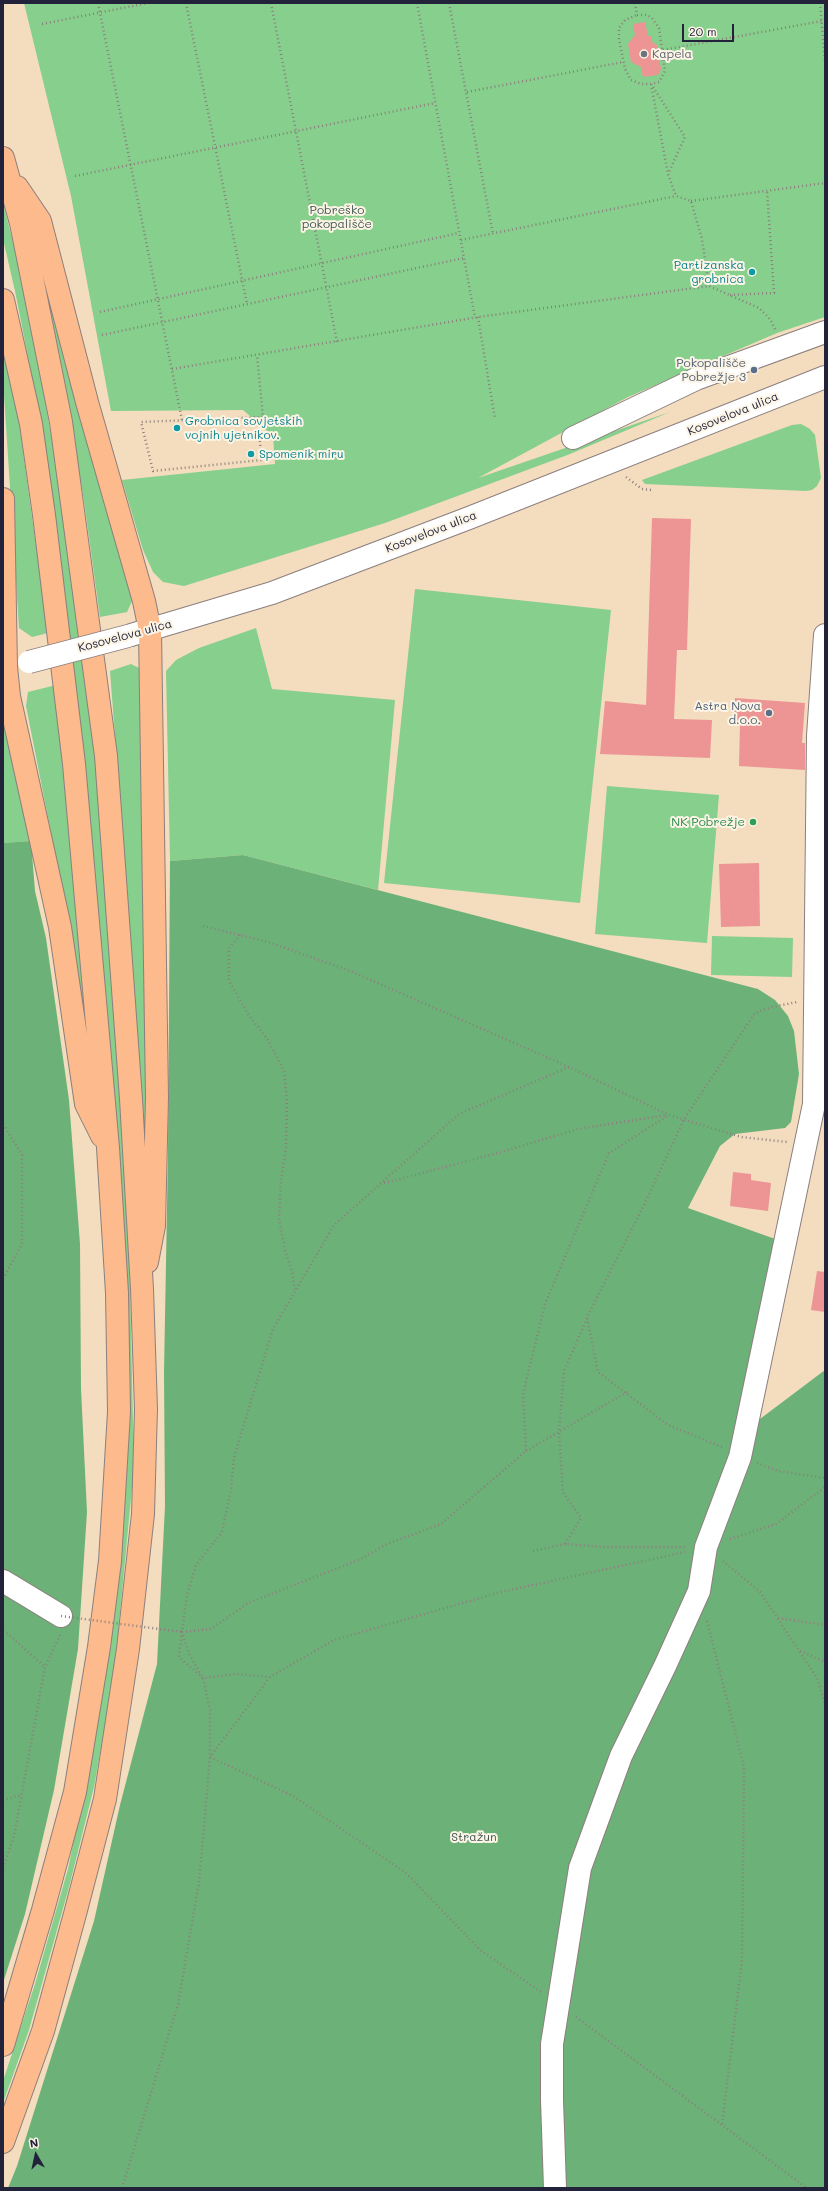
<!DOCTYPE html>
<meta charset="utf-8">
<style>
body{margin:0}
#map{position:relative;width:828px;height:2191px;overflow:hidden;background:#f4dcbf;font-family:Mali,sans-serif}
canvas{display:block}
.frame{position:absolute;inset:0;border:4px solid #22223b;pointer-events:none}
.north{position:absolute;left:16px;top:2135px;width:40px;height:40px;-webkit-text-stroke:3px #fcf5e5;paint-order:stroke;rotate:351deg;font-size:11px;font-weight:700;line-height:16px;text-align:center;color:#22223b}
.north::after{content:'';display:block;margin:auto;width:14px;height:18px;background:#22223b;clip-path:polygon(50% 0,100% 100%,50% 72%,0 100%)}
.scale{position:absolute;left:682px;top:24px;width:52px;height:18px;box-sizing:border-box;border:2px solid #22223b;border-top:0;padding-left:5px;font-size:12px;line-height:14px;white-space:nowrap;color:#22223b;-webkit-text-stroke:3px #fcf5e5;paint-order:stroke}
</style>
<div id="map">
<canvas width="828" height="2191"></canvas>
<div class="frame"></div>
<div class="north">N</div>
<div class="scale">20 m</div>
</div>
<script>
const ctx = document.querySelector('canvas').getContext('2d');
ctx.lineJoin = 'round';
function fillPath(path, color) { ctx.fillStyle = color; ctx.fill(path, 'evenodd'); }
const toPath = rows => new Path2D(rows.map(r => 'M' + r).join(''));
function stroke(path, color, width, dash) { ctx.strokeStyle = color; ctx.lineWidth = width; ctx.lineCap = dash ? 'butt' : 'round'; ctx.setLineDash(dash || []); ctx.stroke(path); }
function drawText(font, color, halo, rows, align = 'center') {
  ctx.font = font + ' Mali,sans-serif'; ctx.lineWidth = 4; ctx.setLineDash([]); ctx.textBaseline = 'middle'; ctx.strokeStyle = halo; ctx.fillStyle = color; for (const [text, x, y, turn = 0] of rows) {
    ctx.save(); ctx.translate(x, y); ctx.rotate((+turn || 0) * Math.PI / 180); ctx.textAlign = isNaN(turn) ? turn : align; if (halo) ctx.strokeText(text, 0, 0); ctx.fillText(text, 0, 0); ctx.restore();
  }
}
fillPath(toPath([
 [24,3,825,3,825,317,777,333,628,397,478,478,670,412,570,454,385,523,184,586,163,582,153,572,143,550,122,480,275,464,273,436,243,410,111,411,71,196],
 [3,203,27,297,72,556,94,739,110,938,129,1239,134,1467,114,1675,94,1787,69,1887,29,2030,3,2103,3,2081,35,1984,68,1869,94,1743,124,1448,88,797,54,512,32,377,15,291,3,239],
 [48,296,133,599,127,612,100,617,84,501],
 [3,327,15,394,48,633,32,637,19,628,3,379],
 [801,424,810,429,815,435,821,478,817,486,812,490,806,491,645,484,642,480,792,425],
 [415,589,611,610,580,903,384,883],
 [256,628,272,689,395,700,378,890,243,855,170,861,166,671,176,660,199,648],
 [131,664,143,670,149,1187,131,977,126,879,110,671],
 [56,685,87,1015,82,1015,72,939,26,706,28,692],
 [3,717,31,841,3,843],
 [607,786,719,795,707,943,595,934],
 [712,936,793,938,792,977,711,975]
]), '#86cf8c');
fillPath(toPath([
 [31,841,35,891,46,938,69,1100,80,1244,81,1389,87,1512,78,1649,54,1790,25,1914,3,1983,3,843],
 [243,855,758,989,775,1000,788,1016,794,1031,799,1074,791,1122,785,1128,735,1134,720,1146,688,1208,778,1240,756,1422,825,1370,825,2188,8,2188,17,2166,94,1921,120,1805,157,1664,165,1506,164,1373,168,1152,170,861]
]), '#6cb278');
fillPath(toPath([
 [645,22,648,36,651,36,652,42,657,45,661,69,658,75,643,77,641,67,631,62,628,44,635,35,633,24],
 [652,518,691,519,687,650,677,650,674,719,712,720,710,758,600,754,605,701,646,705],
 [735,698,805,703,802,743,805,743,805,770,739,766,740,723,733,722],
 [759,863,760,926,721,927,719,864],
 [733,1172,751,1174,751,1180,771,1183,768,1211,730,1206],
 [817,1271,825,1272,825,1312,811,1310]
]), '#ed9595');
const minor = toPath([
 [573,438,696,379,825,332],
 [131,635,272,593,469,518,825,377],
 [3,1581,61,1616],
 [555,2188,552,2100,552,2044,580,1868,621,1756,665,1666,699,1591,706,1547,740,1457,814,1104,818,736,825,635]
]);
const highway = toPath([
 [3,158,21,223,61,422,106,756,131,1099,142,1289,146,1409,143,1514,128,1649,105,1799,75,1914,43,2031,3,2142],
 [17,187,40,221,87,402,144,601,150,630,157,1097,154,1226,147,1262],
 [3,300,31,424,44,515,74,764,108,1148,117,1293,119,1412,110,1561,99,1647,75,1792,43,1910,3,2045],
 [3,499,6,667,9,696,60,927,86,1104,102,1136]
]);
stroke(minor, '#8b7f7d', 24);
stroke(highway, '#8b7f7d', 24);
stroke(toPath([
 [98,3,182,420],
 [186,3,247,304],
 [271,3,337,342],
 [417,3,475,318],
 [449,3,493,234],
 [635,3,637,15],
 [820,3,825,61],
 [637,15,647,15,652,18,659,28,665,71,659,82,651,84,641,84,631,80,625,69,619,39,619,28,625,20,637,15],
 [42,24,148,3],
 [663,50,822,21],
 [651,84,668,174,676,196,691,201,702,239,709,286],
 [653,87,685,137,668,174],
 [467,92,623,62],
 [75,176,435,103],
 [691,201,825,183],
 [461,240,676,196],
 [730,295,774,293,767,191],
 [100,312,459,233],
 [478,317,495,419],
 [102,335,464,258],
 [172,369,478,317,709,286,759,308,770,319,776,331],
 [257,417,262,460,153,471,141,422,263,417,257,355],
 [626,477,642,489,652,490],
 [203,926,268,942,348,970,569,1067,669,1115],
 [240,935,229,948,229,981,248,1014,268,1040,284,1071,287,1101,286,1147,281,1181,279,1219,285,1251,292,1271,295,1292],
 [569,1067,459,1114,334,1225,273,1329,234,1457,231,1489,222,1532,196,1565,187,1595,182,1632,211,1629,248,1603,361,1559,387,1544,441,1524,526,1451,523,1394,545,1304,609,1153,669,1115,741,1137,787,1142],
 [3,1124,22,1155,22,1244,3,1279],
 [384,1183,498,1153,578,1129,666,1115],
 [587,1318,564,1371,559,1432,563,1492,581,1518,565,1544,604,1547,687,1547],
 [722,1447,668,1425,598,1372,587,1317,645,1203,684,1119,755,1013,772,1007,797,1002],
 [526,1451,627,1392],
 [757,1463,778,1471,825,1478],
 [730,1539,776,1524,825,1487],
 [533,1551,565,1544],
 [723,1561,760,1592,817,1678,825,1704],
 [778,1618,825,1625],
 [707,1621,744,1767,742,1960,722,2125],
 [3,1632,8,1634,45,1667],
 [800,1651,825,1662],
 [270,1677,210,1757,293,1796,406,1873,480,1950,541,1992],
 [3,1800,21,1795],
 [3,1868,14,1836,45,1667,60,1635],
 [576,2017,807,2188],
 [122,2188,178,2004,199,1882,210,1757,210,1710,203,1678,189,1654,182,1632,179,1657,203,1678,235,1674,270,1677,334,1640,501,1592,685,1552]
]), '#8b7f7d', 2.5, [1, 3]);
stroke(minor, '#fff', 22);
stroke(highway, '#fcba8d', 22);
const minorBridge = toPath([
 [29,662,128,636]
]);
stroke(minorBridge, '#8b7f7d', 24, []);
stroke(toPath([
 [61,1616,182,1632]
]), '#8b7f7d', 2.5, [1, 3]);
stroke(minorBridge, '#fff', 22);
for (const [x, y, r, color] of [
 [644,54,4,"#6b7280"],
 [752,272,4,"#0f9aa8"],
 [754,370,4,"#5c6f8a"],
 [177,428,4,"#0f9aa8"],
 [251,454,4,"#0f9aa8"],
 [769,713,4,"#5c6f8a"],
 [753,822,4,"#2e9e5b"]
]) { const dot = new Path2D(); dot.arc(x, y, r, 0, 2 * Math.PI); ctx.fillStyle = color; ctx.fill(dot); stroke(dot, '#fcf5e5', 1.5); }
drawText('12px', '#5b616d', '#fcf5e5', [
 ["Kapela",652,54]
], 'left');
drawText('12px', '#405653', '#fcf5e5', [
 ["Pobreško",337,210],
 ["pokopališče",337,224],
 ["Stražun",474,1837]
]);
drawText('12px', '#0d838f', '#fcf5e5', [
 ["Partizanska",744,265,"right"],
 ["grobnica",744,279,"right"],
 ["Grobnica sovjetskih",185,421],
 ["vojnih ujetnikov.",185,435],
 ["Spomenik miru",259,454]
], 'left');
drawText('12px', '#4e5e75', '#fcf5e5', [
 ["Pokopališče",746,363],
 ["Pobrežje 3",746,377],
 ["Astra Nova",761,706],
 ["d.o.o.",761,720]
], 'right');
drawText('12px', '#22223b', '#fcf5e5', [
 ["Kosovelova ulica",733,414,-22],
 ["Kosovelova ulica",431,532,-21],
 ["Kosovelova ulica",125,636,-15]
]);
drawText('12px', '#27864d', '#fcf5e5', [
 ["NK Pobrežje",745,822]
], 'right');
</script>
